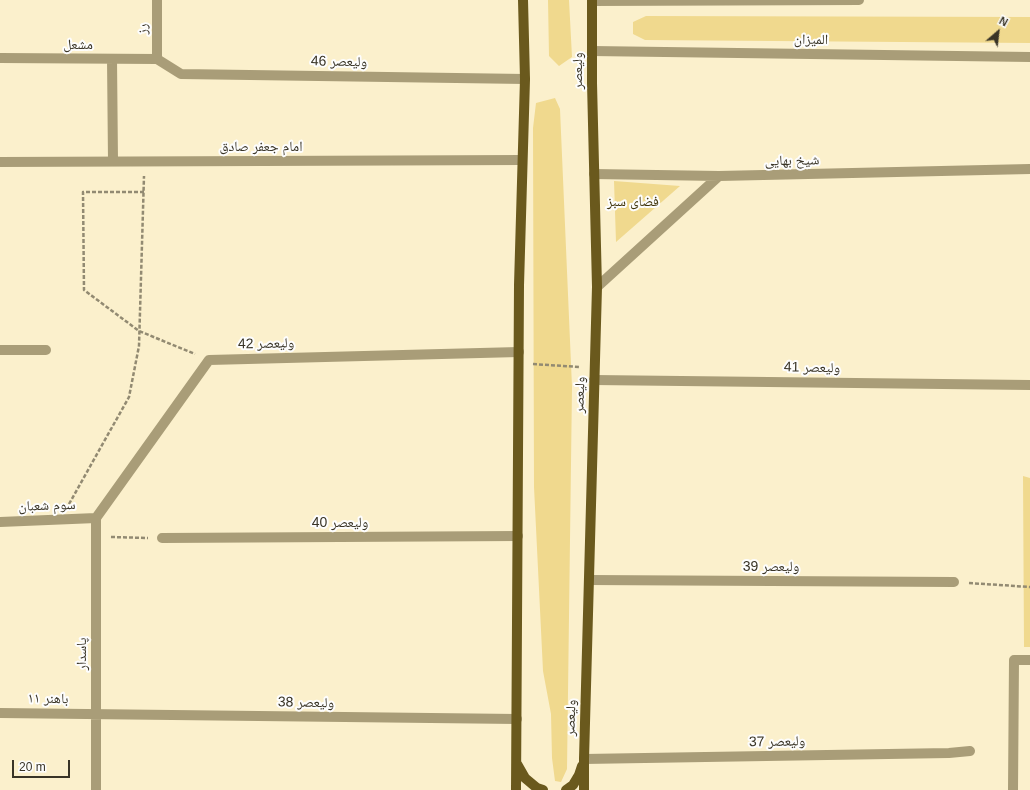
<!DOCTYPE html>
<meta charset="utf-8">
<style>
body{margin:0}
#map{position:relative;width:1030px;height:790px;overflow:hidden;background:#fbf0cc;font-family:Arial,sans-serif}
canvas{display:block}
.north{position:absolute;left:978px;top:12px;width:40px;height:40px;-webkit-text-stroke:3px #fdfdfd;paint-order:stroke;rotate:28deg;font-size:11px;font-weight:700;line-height:16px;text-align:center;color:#393426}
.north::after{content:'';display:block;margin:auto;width:14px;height:18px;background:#393426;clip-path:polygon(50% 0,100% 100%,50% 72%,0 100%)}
.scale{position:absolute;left:12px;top:760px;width:58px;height:18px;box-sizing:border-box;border:2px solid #393426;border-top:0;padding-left:5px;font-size:12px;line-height:14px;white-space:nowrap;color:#393426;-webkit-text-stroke:3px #fdfdfd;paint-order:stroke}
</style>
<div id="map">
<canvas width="1030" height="790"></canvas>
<div class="north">N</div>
<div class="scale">20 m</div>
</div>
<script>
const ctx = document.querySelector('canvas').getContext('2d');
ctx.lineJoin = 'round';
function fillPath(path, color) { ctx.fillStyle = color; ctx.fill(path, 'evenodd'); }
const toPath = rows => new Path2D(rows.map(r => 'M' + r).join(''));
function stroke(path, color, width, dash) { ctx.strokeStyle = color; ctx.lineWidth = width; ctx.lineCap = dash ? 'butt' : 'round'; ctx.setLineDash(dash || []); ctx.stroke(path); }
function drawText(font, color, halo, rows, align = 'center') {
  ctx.font = font + ' Arial,"Noto Naskh Arabic",sans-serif'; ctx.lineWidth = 4; ctx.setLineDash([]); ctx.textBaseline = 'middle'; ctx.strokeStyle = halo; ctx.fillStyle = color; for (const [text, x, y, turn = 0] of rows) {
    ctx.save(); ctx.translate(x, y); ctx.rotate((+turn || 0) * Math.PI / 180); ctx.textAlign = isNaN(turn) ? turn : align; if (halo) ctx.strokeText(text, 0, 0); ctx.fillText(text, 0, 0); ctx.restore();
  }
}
fillPath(toPath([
 [548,0,569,0,572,57,559,66,549,56],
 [646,16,1030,17,1030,43,645,40,633,34,633,22],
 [555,98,560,109,572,387,567,769,561,782,555,781,552,758,551,714,543,671,534,487,533,128,536,103],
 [614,181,680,186,616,242],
 [1023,476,1030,478,1030,647,1024,647]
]), '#f0d98e');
stroke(toPath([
 [144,192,83,192,84,290,139,331,195,354],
 [533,364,580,367],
 [69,504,129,397,139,346,144,176],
 [111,537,148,538],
 [969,583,1030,587]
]), '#928a72', 2.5, [4, 2]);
stroke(toPath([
 [592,1,859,0],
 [592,51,1030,57],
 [0,58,157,59,181,74,525,79],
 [112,59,113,161],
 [157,59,157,0],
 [0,162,522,160],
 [594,174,719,176],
 [597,287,719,176,1030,169],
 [0,350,46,350],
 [594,380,1030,385],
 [96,518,209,360,519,352],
 [0,522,96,518],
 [162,538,518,536],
 [589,580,954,582],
 [0,713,517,719],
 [584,759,949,753,970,751],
 [96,790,96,518],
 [1013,790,1014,660,1030,660]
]), '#a99d78', 10);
stroke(toPath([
 [517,764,525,778,537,788,543,790],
 [516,790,519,285,525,79,523,0],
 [566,790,573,785,579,775,582,766],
 [584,790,584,759,597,287,592,83,592,0]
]), '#6a591d', 10);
drawText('14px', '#393426', '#fdfdfd', [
 ["رز",143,29,-89],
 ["المیزان",811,40,1],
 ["مشعل",78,45],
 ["ولیعصر 46",339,62,1],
 ["ولیعصر",578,71,-90],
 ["امام جعفر صادق",261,147],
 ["شیخ بهایی",792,161,-1],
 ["ولیعصر 42",266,344,-1],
 ["ولیعصر 41",812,368,1],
 ["ولیعصر",580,395,-88],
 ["سوم شعبان",47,506,-2],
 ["ولیعصر 40",340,523],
 ["ولیعصر 39",771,567],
 ["پاسدار",82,654,-90],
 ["باهنر ۱۱",48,699,1],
 ["ولیعصر 38",306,703,1],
 ["ولیعصر",571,718,-88],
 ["ولیعصر 37",777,742,-1]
]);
drawText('14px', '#3f3309', '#fdfdfd', [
 ["فضای سبز",633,202]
]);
</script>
